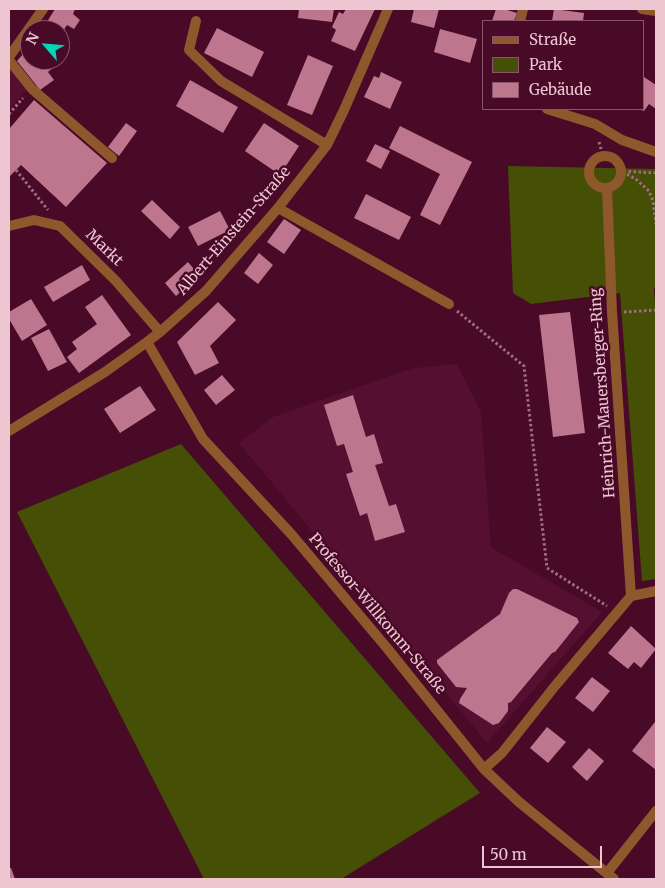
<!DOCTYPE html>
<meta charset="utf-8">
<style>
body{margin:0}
#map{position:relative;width:665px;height:888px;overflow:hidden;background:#480a27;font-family:Merriweather,serif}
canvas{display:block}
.frame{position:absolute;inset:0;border:10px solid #eec6d2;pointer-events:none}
.legend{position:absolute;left:482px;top:20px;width:162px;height:90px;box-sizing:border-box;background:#480a27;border:1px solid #8a556b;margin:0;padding:6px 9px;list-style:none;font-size:15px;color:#eec6d2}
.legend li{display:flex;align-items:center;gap:10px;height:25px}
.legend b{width:25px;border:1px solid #8a556b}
.north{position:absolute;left:20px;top:20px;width:50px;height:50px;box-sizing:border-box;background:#480a27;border:1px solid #8a556b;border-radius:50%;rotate:297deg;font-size:14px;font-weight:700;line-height:20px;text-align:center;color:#eec6d2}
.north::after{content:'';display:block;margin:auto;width:18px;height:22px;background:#00d5b7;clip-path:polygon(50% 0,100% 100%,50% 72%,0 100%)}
.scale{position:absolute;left:482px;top:846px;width:120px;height:22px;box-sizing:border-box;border:2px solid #eec6d2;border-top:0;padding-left:6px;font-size:15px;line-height:18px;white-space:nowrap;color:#eec6d2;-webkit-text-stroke:4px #480a27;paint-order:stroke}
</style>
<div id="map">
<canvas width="665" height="888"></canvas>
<div class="frame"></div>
<ul class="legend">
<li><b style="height:6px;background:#8f582c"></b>Straße</li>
<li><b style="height:14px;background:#454f05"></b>Park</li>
<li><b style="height:14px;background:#be768f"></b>Gebäude</li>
</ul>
<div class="north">N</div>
<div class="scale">50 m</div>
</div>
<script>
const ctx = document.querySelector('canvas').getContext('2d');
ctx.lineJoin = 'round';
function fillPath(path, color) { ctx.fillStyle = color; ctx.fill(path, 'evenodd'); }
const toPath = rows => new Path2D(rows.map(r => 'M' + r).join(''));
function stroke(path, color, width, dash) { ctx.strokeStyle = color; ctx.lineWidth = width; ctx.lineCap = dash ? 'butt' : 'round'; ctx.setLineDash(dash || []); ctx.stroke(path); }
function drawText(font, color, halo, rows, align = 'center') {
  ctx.font = font + ' Merriweather,serif'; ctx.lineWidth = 5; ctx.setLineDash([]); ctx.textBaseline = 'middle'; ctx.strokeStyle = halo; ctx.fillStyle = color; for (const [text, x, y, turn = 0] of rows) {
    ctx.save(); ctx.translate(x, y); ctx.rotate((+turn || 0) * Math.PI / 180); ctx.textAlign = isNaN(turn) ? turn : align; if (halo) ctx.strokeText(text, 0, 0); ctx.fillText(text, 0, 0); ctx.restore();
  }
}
fillPath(toPath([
 [9,60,26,90,9,110],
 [457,364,481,412,491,547,602,612,487,743,239,443,273,417,413,368]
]), '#550f30');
fillPath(toPath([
 [508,166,656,169,656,288,654,288,656,320,656,579,642,581,620,293,531,304,513,293],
 [181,444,480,793,341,879,204,879,17,512]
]), '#454f05');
fillPath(toPath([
 [55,9,75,9,73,14,80,20,74,29,67,25,61,34,67,38,60,48,60,30,42,30],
 [299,9,334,9,332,22,298,18],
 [346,9,375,9,355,51,331,41,336,30,332,27,339,12,343,14],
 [414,9,439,9,434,28,411,22],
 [496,9,504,9,517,13,514,21,492,21],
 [554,9,584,13,583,21,552,21],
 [217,28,264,52,252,77,204,53],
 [440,29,477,39,470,63,434,52],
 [30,46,30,60,62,60,48,72,54,80,40,90,17,61],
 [308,55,333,66,312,115,287,105],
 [381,72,402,82,390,109,364,97,374,76,379,78],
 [644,77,656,85,656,109,649,104,644,111,639,109,644,109],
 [190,80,238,107,223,133,176,106],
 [34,100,107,163,66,207,21,165,9,177,9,129],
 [126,123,137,131,119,156,108,147],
 [264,123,299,146,280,175,245,151],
 [400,126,472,162,440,225,420,215,440,174,389,148],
 [375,144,390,151,381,169,366,161],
 [366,194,411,217,399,240,354,218],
 [152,200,180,227,170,239,141,211],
 [220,211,230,230,198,246,188,227],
 [284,219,301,230,284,254,267,242],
 [259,253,273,265,258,284,244,273],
 [188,262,199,275,176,296,165,283],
 [82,265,90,280,53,302,44,287],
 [102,295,131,335,79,373,67,357,77,349,72,342,97,324,85,307],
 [31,299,47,325,22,341,9,319,9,312],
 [218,302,236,320,210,346,219,363,195,375,177,342],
 [570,312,585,433,553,437,539,315],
 [49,329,67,362,48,371,31,338],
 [222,375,235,390,216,405,204,390],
 [140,386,156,410,120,433,104,409],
 [353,395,366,437,374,434,383,463,375,465,389,506,396,504,405,532,375,541,367,513,360,516,346,474,353,472,344,444,337,446,324,405],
 [513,589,517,589,577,618,579,622,555,652,552,653,511,702,508,703,508,711,499,723,493,725,459,703,460,699,467,688,456,687,437,663,437,660,500,614,509,593],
 [631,626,656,649,641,668,634,662,628,669,608,653],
 [592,677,610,691,593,712,575,698],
 [655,722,656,723,656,770,632,751],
 [547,727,566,742,548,763,530,748],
 [589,748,604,761,587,781,572,767],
 [9,868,11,868,15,879,9,879]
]), '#be768f');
stroke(toPath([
 [9,114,23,98],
 [599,142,603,156],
 [16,170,48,210],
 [656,173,622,171,637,180,649,191,653,201,656,224],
 [457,311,524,366,547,568,607,606],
 [624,312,656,310]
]), '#9f6d81', 3, [2.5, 2.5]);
stroke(toPath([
 [642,9,656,11],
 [196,21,189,50,221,81,327,145],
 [520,21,523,9],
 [9,57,43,9],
 [9,60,32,89,112,158],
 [547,109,595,124,622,140,656,152],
 '589 172a16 16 0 1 1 32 0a16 16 0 1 1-32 0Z',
 [607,188,612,312,631,596],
 [278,208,449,304],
 [9,226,34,220,60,226,116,281,160,332],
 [147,342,203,439,292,535,387,648,484,769,519,802,614,879],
 [9,431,105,372,147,342,160,332,206,291,278,208,327,145,344,110,388,9],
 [484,769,502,753,555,686,631,596,656,591],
 [607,873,656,811]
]), '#8f582c', 10);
drawText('15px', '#eec6d2', '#480a27', [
 ["Albert-Einstein-Straße",234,231,-49],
 ["Markt",104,248,44],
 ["Heinrich-Mauersberger-Ring",603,393,-94],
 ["Professor-Willkomm-Straße",377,614,50]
]);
</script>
